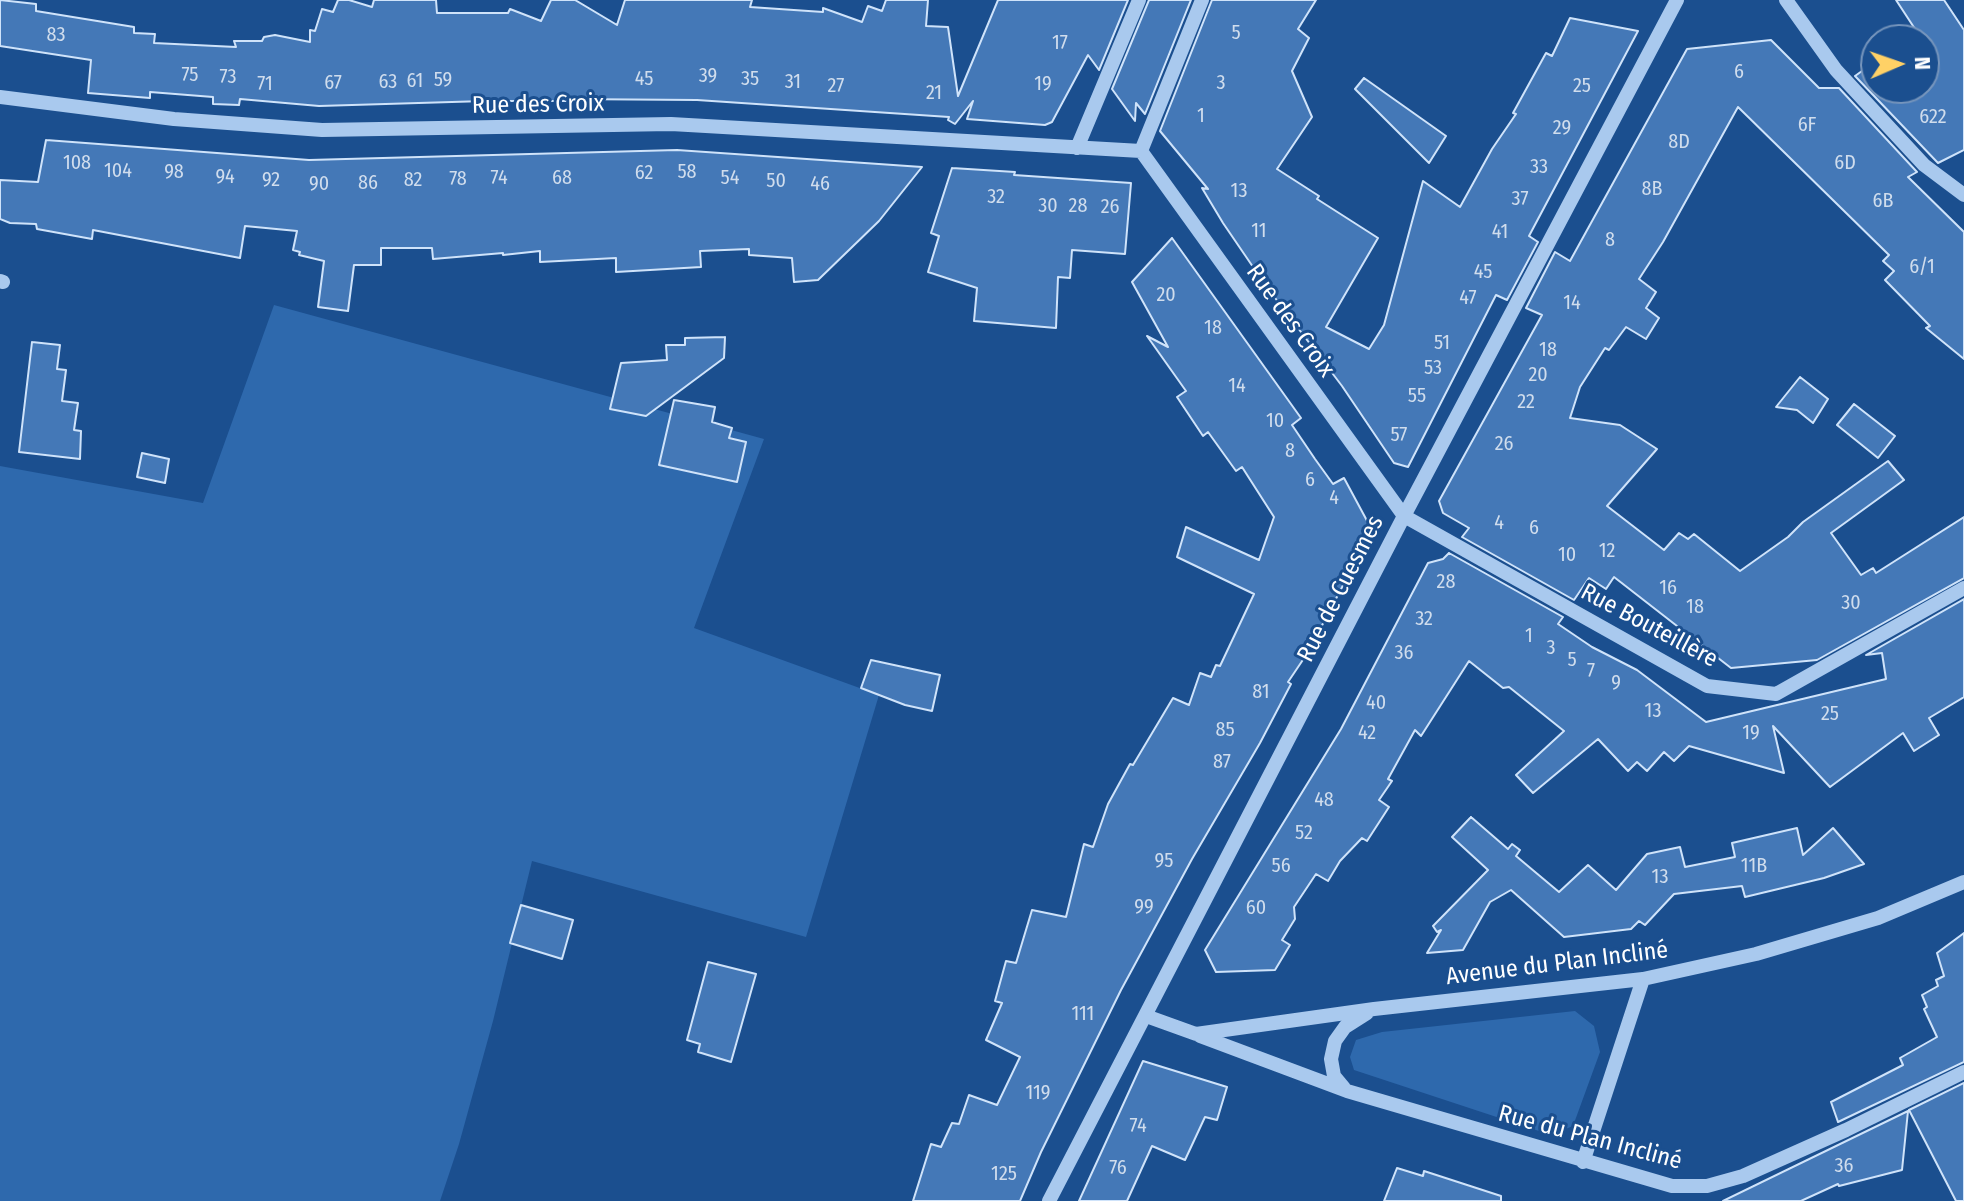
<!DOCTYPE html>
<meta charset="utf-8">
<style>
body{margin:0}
#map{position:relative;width:1964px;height:1201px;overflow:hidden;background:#1b4f8f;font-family:"Fira Sans Condensed",sans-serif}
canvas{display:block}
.north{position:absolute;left:1860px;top:24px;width:80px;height:80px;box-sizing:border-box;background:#1b4f8f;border:2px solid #7695bc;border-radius:50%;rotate:88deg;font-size:22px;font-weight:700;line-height:32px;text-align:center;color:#fff}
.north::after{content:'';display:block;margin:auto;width:28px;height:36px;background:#ffd166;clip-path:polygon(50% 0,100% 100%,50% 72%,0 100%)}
</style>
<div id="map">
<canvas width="1964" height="1201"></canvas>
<div class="north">N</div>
</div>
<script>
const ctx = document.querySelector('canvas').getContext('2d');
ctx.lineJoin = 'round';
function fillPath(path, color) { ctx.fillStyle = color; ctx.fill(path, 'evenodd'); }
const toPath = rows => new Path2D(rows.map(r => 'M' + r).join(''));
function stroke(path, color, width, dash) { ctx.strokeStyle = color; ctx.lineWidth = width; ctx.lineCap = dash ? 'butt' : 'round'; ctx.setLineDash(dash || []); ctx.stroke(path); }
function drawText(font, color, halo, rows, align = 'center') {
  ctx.font = font + ' "Fira Sans Condensed",sans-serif'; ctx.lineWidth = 6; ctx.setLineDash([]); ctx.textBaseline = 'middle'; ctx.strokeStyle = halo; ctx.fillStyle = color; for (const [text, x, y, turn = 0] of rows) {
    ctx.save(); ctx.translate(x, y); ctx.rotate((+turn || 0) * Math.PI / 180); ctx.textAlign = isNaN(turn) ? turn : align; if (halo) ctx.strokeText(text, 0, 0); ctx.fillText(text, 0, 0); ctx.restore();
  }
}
fillPath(toPath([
 [274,305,764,439,694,628,879,695,806,937,532,861,493,1021,459,1144,440,1201,0,1201,0,466,203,503],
 [1575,1011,1594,1026,1600,1052,1573,1126,1558,1132,1539,1131,1354,1070,1350,1057,1356,1040,1382,1032]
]), '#2e69ad');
const building = toPath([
 [0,0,36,4,36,11,134,27,134,33,155,34,154,43,236,47,234,41,262,41,264,37,275,35,310,42,310,30,315,31,322,9,333,12,338,0,349,0,372,7,374,0,436,0,437,13,508,13,510,9,541,21,551,0,575,0,617,25,625,0,752,0,750,7,823,12,823,8,862,22,868,6,882,11,886,0,928,0,926,26,948,27,958,96,998,0,1128,0,1099,70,1088,55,1052,122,1045,125,967,119,973,101,955,124,948,120,949,117,697,100,566,99,566,101,485,101,319,106,240,99,239,105,213,104,213,97,150,92,150,98,88,93,91,60,0,46,0,0],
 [1149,0,1191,0,1145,114,1136,103,1135,121,1112,89,1149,0],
 [1212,0,1316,0,1298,29,1309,38,1292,71,1312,117,1277,169,1319,196,1317,199,1378,238,1326,327,1369,349,1384,325,1423,181,1460,207,1492,149,1516,114,1513,113,1546,53,1552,56,1570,18,1638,31,1529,236,1538,242,1507,300,1496,295,1408,467,1394,463,1342,386,1266,286,1223,223,1202,188,1208,189,1160,131,1212,0],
 [1896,0,1944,0,1964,30,1964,150,1938,163,1855,76,1876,61,1876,88,1924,88,1924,40,1906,40,1917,32,1896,0],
 [1771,40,1819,88,1839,88,1917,172,1908,177,1964,232,1964,359,1926,328,1930,326,1885,280,1894,271,1883,261,1889,255,1738,107,1663,242,1639,279,1656,292,1646,308,1659,318,1646,339,1626,327,1609,350,1605,348,1580,387,1570,418,1620,425,1657,449,1607,506,1664,550,1679,533,1688,539,1694,534,1740,571,1788,537,1803,522,1888,461,1904,480,1831,533,1861,575,1873,568,1876,573,1964,517,1964,578,1817,660,1731,668,1614,577,1606,589,1589,578,1574,600,1462,537,1469,528,1443,513,1439,501,1542,315,1526,308,1555,252,1570,261,1687,49,1771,40],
 [1364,78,1446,136,1429,163,1355,89,1364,78],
 [46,140,309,160,677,150,922,167,879,221,818,280,794,282,792,258,749,255,749,249,700,251,701,267,616,272,616,258,540,262,540,251,503,255,503,253,433,259,432,248,381,248,381,265,354,265,348,311,318,307,324,261,299,255,300,252,293,250,297,231,245,226,240,258,93,230,92,239,37,229,36,224,10,223,0,219,0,180,38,182,46,140],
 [952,168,1015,172,1014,175,1131,183,1125,254,1072,250,1070,278,1058,277,1056,328,974,321,977,288,928,272,939,236,931,233,952,168],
 [1172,238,1301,418,1292,425,1315,459,1333,484,1344,478,1372,530,1317,635,1319,636,1288,682,1291,684,1260,743,1192,859,1121,990,1041,1152,1020,1201,913,1201,931,1144,941,1147,952,1123,959,1124,969,1095,997,1105,1020,1057,986,1040,1002,1003,995,1001,1006,961,1016,963,1032,910,1066,917,1084,844,1093,847,1108,804,1130,764,1133,765,1173,698,1189,705,1200,673,1211,677,1216,665,1220,666,1254,594,1177,557,1186,527,1259,560,1274,517,1242,467,1236,471,1208,432,1203,436,1177,397,1186,391,1147,336,1168,347,1132,282,1172,238],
 [725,337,724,358,646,416,610,409,621,363,667,360,666,345,685,345,685,338,725,337],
 [32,342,60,345,57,369,66,370,62,401,78,403,74,430,81,431,80,459,19,452,32,342],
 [1800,377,1828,399,1813,423,1797,410,1776,407,1800,377],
 [674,400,715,407,712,422,732,428,729,438,746,442,737,482,659,465,674,400],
 [1854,404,1895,436,1878,458,1837,425,1854,404],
 [142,453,169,459,165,483,137,477,142,453],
 [1449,553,1563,617,1558,624,1592,647,1637,670,1706,722,1886,679,1882,653,1866,655,1964,599,1964,697,1929,718,1939,735,1914,751,1903,733,1830,787,1773,726,1784,773,1689,746,1674,761,1664,752,1647,771,1637,762,1628,771,1598,739,1533,793,1516,775,1564,731,1509,687,1503,688,1469,661,1421,736,1415,730,1388,779,1392,781,1379,800,1389,807,1367,841,1362,838,1340,861,1328,881,1316,874,1294,907,1295,919,1282,940,1290,945,1275,970,1216,972,1205,950,1341,729,1428,563,1443,559,1449,553],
 [871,660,940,675,932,711,905,705,861,688,871,660],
 [1471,817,1508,849,1512,844,1520,850,1516,856,1559,892,1588,865,1616,890,1647,854,1680,847,1685,867,1735,857,1732,843,1797,828,1803,855,1833,828,1864,864,1824,878,1745,897,1742,886,1674,894,1645,925,1639,921,1631,929,1564,937,1511,890,1490,902,1463,950,1427,953,1441,930,1437,932,1433,926,1488,870,1452,837,1471,817],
 [521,905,573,920,562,959,510,943,521,905],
 [1964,933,1964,1062,1838,1122,1831,1102,1903,1065,1900,1058,1937,1037,1924,1009,1927,1007,1922,995,1938,986,1936,980,1944,976,1937,953,1964,933],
 [708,962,756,974,731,1062,698,1052,700,1044,687,1040,708,962],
 [1143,1061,1227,1087,1217,1120,1205,1117,1185,1160,1152,1146,1127,1201,1079,1201,1143,1061],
 [1964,1083,1964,1201,1956,1201,1909,1110,1964,1083],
 [1908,1111,1902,1170,1839,1186,1838,1184,1801,1201,1723,1201,1908,1111],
 [1397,1168,1423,1176,1424,1171,1501,1196,1501,1201,1384,1201,1397,1168]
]);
fillPath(building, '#4478b7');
stroke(building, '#cfe3fa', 2);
stroke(toPath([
 [1786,0,1836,70,1924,165,1964,195],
 [0,97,174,119,322,130,671,124,1141,151],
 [1077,148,1139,0],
 [1141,151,1404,516,1707,686,1776,694,1964,588],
 [1141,151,1202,0],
 [0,281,3,282],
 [1146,1016,1196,1034,1374,1009,1643,979,1756,954,1878,918,1964,882],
 [1200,1036,1347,1091,1672,1186,1707,1186,1743,1176,1846,1130,1964,1072],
 [1344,1088,1334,1076,1331,1059,1335,1041,1345,1027,1367,1013],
 [1583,1162,1643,979],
 [1049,1201,1404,516,1677,0]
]), '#a9c9ee', 14);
drawText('20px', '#d0dded', null, [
 ["5",1236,33],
 ["83",56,35],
 ["17",1060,43],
 ["6",1739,72],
 ["75",190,75],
 ["39",708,76],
 ["73",228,77],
 ["45",644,79],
 ["35",750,79],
 ["59",443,80],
 ["61",415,81],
 ["63",388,82],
 ["31",793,82],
 ["67",333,83],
 ["3",1221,83],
 ["71",265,84],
 ["19",1043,84],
 ["27",836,86],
 ["25",1582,86],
 ["21",934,93],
 ["1",1201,116],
 ["622",1933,117],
 ["6F",1807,125],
 ["29",1562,128],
 ["8D",1679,142],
 ["108",77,163],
 ["6D",1845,163],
 ["33",1539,167],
 ["104",118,171],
 ["98",174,172],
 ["58",687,172],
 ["62",644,173],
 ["94",225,177],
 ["74",499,178],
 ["68",562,178],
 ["54",730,178],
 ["78",458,179],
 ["92",271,180],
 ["82",413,180],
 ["50",776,181],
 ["86",368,183],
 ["90",319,184],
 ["46",820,184],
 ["8B",1652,189],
 ["13",1239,191],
 ["32",996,197],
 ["37",1520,199],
 ["6B",1883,201],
 ["30",1048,206],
 ["28",1078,206],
 ["26",1110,207],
 ["11",1259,231],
 ["41",1500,232],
 ["8",1610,240],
 ["6/1",1922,267],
 ["45",1483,272],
 ["20",1166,295],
 ["47",1468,298],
 ["14",1572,303],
 ["18",1213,328],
 ["51",1442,343],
 ["18",1548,350],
 ["53",1433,368],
 ["20",1538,375],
 ["14",1237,386],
 ["55",1417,396],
 ["22",1526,402],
 ["10",1275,421],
 ["57",1399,435],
 ["26",1504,444],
 ["8",1290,451],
 ["6",1310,480],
 ["4",1334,498],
 ["4",1499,523],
 ["6",1534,528],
 ["12",1607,551],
 ["10",1567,555],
 ["28",1446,582],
 ["16",1668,588],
 ["30",1851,603],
 ["18",1695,607],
 ["32",1424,619],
 ["1",1529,636],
 ["3",1551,648],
 ["36",1404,653],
 ["5",1572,660],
 ["7",1591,671],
 ["9",1616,683],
 ["81",1261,692],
 ["40",1376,703],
 ["13",1653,711],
 ["25",1830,714],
 ["85",1225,730],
 ["42",1367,733],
 ["19",1751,733],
 ["87",1222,762],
 ["48",1324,800],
 ["52",1304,833],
 ["95",1164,861],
 ["56",1281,866],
 ["11B",1754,866],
 ["13",1660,877],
 ["99",1144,907],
 ["60",1256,908],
 ["111",1083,1014],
 ["119",1038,1093],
 ["74",1138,1126],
 ["36",1844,1166],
 ["76",1118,1168],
 ["125",1004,1174]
]);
drawText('24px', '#fff', '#1b4f8f', [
 ["Rue des Croix",538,105,-1],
 ["Rue des Croix",1290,321,54],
 ["Rue de Cuesmes",1341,589,-63],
 ["Rue Bouteillère",1649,626,28],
 ["Avenue du Plan Incliné",1557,964,-7],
 ["Rue du Plan Incliné",1590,1138,15]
]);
</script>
